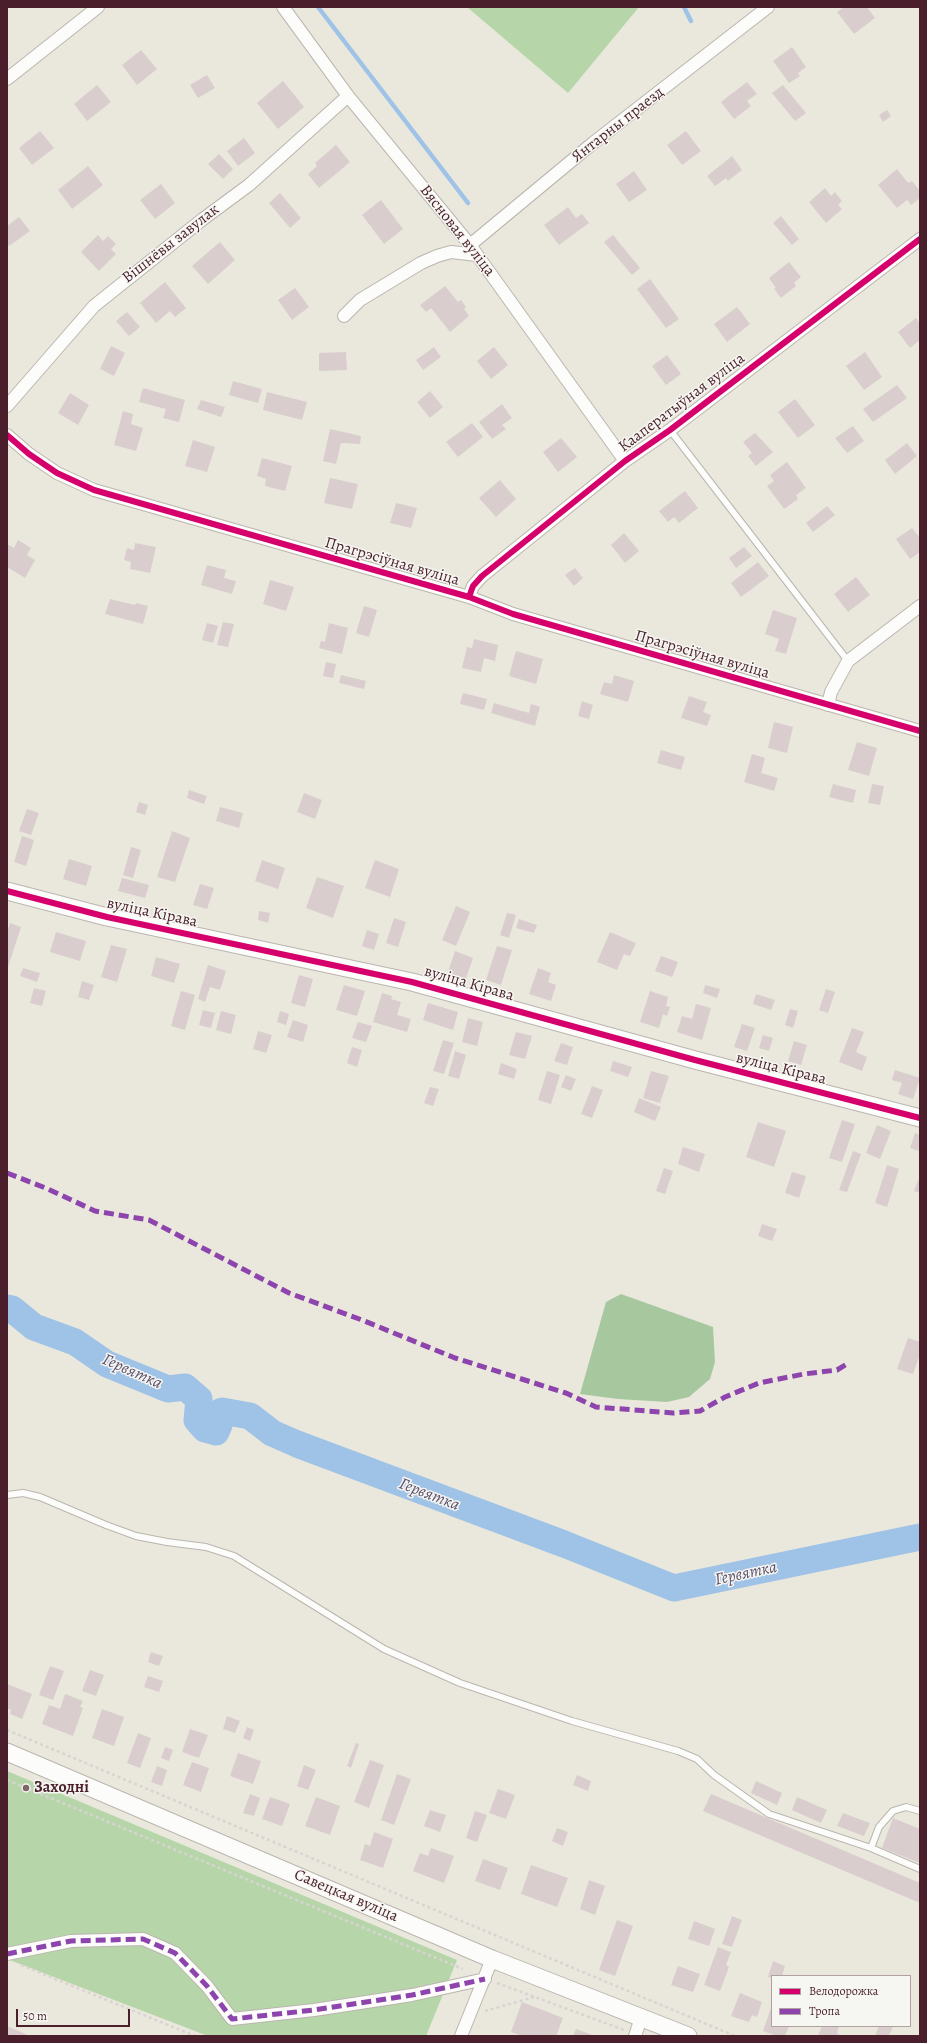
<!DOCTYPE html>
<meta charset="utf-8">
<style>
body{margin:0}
#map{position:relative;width:927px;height:2043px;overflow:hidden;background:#eae8dd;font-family:Alegreya,serif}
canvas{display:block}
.frame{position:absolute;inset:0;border:8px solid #4a1f2b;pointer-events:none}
.legend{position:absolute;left:771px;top:1975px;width:140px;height:52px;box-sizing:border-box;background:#f6f6f2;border:1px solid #b1a0a2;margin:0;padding:5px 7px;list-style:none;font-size:12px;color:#4a1f2b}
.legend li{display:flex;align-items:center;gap:8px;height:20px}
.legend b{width:20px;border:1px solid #b1a0a2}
.scale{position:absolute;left:16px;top:2009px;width:114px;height:18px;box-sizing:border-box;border:2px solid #4a1f2b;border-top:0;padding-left:5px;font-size:12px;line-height:14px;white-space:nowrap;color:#4a1f2b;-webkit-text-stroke:3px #f6f6f2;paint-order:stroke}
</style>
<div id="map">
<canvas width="927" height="2043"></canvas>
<div class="frame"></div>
<ul class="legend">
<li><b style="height:5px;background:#d6006c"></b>Велодорожка</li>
<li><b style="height:5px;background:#8e44ad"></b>Тропа</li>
</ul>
<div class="scale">50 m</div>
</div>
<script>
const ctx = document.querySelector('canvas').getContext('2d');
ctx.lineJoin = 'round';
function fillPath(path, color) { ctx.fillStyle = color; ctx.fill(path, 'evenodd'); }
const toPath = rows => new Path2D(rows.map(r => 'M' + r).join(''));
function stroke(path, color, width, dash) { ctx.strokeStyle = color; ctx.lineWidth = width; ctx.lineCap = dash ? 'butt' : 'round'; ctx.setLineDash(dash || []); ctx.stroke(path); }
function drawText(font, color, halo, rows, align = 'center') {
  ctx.font = font + ' Alegreya,serif'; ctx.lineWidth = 3; ctx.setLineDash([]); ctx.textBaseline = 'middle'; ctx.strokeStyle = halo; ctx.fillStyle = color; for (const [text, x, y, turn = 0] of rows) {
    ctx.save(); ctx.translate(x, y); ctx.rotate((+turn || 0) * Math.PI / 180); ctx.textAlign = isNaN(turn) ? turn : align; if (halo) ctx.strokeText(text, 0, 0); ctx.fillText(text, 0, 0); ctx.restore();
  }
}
fillPath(toPath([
 [467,7,639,7,568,93],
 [7,1771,457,1960,426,2036,208,2036,7,1959]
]), '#b6d6a9');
fillPath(toPath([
 [621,1294,713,1327,715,1362,710,1379,689,1397,667,1402,618,1399,580,1394,606,1302]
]), '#a7c79f');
stroke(toPath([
 [318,7,468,203],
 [684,7,691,21]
]), '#9fc2e7', 4.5);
stroke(toPath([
 [7,1308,12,1309,34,1327,75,1342,107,1364,168,1389,185,1387,199,1399,197,1420,205,1429,216,1432,219,1425,213,1420,215,1415,222,1411,250,1416,272,1433,297,1444,564,1544,674,1588,920,1537]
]), '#9fc2e7', 27);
fillPath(toPath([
 [844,7,867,7,875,18,854,34,837,12],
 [792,47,806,67,798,73,800,76,789,83,773,61],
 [141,50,157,69,137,85,122,65],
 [207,75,215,88,198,98,190,85],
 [283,81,304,107,278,129,257,103],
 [747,82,757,94,747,101,751,106,734,119,721,102],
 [97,85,111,102,87,121,74,104],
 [783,85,806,113,795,121,772,93],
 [887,110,891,116,883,122,879,115],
 [40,131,54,148,32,165,19,148],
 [686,131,701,151,682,165,667,145],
 [244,138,255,153,238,166,227,151],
 [336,145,350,162,319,188,308,174,317,166,315,163],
 [219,154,233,169,223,179,208,164],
 [732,156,742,170,728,181,726,178,715,186,707,176],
 [88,166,103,185,72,209,58,190],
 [897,169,908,183,912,181,920,191,920,198,911,205,907,200,897,208,878,185],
 [634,171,647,190,629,202,616,184],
 [161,184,175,203,155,219,140,200],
 [825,188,831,196,835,192,842,201,838,205,842,209,826,223,809,202],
 [280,193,301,218,290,228,269,203],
 [381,200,403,229,384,244,362,215],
 [568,207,576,218,582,214,589,223,559,245,544,225],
 [781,216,799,239,792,245,773,223],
 [19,217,30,231,9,246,7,243,7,226],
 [98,235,103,241,108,236,116,244,111,249,116,254,99,271,81,252],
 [613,235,640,268,632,275,604,242],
 [220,242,235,260,208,284,192,266],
 [789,262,801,277,794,283,796,286,781,298,774,289,776,288,769,278],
 [650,279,679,319,666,328,637,289],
 [165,282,186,308,175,317,170,311,156,323,140,303],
 [445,286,458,302,461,300,466,307,464,309,469,316,450,332,431,308,426,312,420,305],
 [295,288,309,307,292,320,278,300],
 [737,307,750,324,727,342,714,324],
 [127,312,140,327,129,336,116,321],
 [916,318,920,324,920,340,910,348,898,332],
 [111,346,125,353,114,376,100,369],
 [434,347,441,357,423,370,416,360],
 [494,347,508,365,491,379,477,361],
 [346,352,347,370,319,371,319,353],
 [865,352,882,377,864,390,846,366],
 [667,355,681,374,666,385,652,366],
 [233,381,262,389,258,403,229,395],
 [897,385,907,398,873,422,863,409],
 [143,388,185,400,179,422,163,418,166,409,139,402],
 [430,391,443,407,430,418,417,402],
 [267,392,307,402,302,420,263,410],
 [70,393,89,405,78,425,58,413],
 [795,399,815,425,798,438,778,412],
 [201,400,225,407,221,417,197,409],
 [502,404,512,418,502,425,506,429,492,439,479,422],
 [123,411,133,414,131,424,143,428,136,451,114,445],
 [472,423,483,437,458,457,446,442],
 [853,426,864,441,847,453,835,438],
 [330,429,361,436,360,444,341,443,336,464,323,461],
 [755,433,773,452,756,466,748,456,752,453,743,442],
 [561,438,577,457,558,472,543,452],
 [193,440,215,447,207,472,185,466],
 [907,443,917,456,895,474,885,460],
 [262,458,292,466,285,491,265,486,266,479,257,476],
 [787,462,806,488,796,495,798,499,784,509,767,486,774,481,770,475],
 [330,478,358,484,352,509,324,503],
 [500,480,516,499,496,517,479,498],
 [685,491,698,508,679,523,674,517,668,522,659,511],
 [396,503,417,508,411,528,390,523],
 [827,506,835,515,813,532,806,523],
 [912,528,920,538,920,552,910,559,896,539],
 [624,533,639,551,625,563,611,545],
 [18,540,31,548,27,555,35,560,25,578,7,567,7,544,14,548],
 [135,543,156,547,150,573,130,569,131,562,124,560,127,548,134,550],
 [744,547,752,556,736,568,729,558],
 [758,562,769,576,741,597,731,583],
 [207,565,226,570,224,578,236,581,232,594,201,585],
 [575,568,583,578,574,586,565,575],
 [856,577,870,595,848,612,834,594],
 [270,580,294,587,286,611,263,604],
 [110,599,135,605,136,603,148,606,143,624,105,614],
 [364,606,377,610,369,637,356,633],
 [773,610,797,618,786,654,775,651,779,639,765,634],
 [223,622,234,624,228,647,217,645],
 [207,623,218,626,213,643,202,640],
 [329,623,348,628,342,654,319,648,321,641,325,642],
 [474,639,498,645,495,661,484,658,481,672,462,668,467,647,472,648],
 [516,651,543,659,536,684,509,676],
 [326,662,336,664,333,678,323,676],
 [341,675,366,681,364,689,339,683],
 [614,675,634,681,628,702,600,694,604,682,612,684],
 [463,693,487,699,484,710,460,704],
 [689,696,707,702,703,712,711,715,707,726,681,718],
 [582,701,593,705,589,719,578,716],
 [494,703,529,713,531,704,540,707,535,726,491,713],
 [774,722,793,727,787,753,768,748],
 [857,742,877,748,869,776,848,770],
 [661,750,685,757,681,770,657,763],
 [752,754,765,758,761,773,778,778,774,791,744,782],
 [833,784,856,790,853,803,829,797],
 [872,784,884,786,880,805,868,803],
 [189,790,207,796,204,804,187,798],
 [304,793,322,800,315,819,297,812],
 [139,802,148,805,145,815,136,812],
 [220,807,243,813,239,828,216,821],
 [27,809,39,813,31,835,19,831],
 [172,831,190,838,175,882,157,877],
 [22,836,34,840,26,866,14,862],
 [131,847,141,850,133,878,123,875],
 [69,859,92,866,86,886,63,879],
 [262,860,285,868,278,889,255,881],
 [375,860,399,869,390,897,365,888],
 [317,877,344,886,333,918,306,908],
 [122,878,149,885,145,898,118,891],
 [200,884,214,888,207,909,193,905],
 [456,906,470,912,456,946,442,940],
 [259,911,270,913,268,923,258,920],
 [507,913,516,915,509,938,500,935],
 [394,918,406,922,398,947,386,943],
 [519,919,537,925,534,933,516,928],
 [10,923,21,927,7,970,7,932],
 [367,930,379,934,374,950,362,946],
 [56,932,86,941,80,961,50,952],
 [610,932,636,943,630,956,624,954,617,970,597,962],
 [111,945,127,949,117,982,101,977],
 [497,946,512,950,501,985,486,980],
 [455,951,473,958,465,981,447,975],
 [661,956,678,962,672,977,655,971],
 [156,957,180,964,174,983,151,976],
 [208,965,226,971,220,990,210,987,205,1002,198,999],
 [23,968,40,973,37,982,20,976],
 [538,968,551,973,548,982,556,985,551,1001,529,994],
 [299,975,313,979,305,1007,291,1003],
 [82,981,94,985,89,1000,78,997],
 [344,985,365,991,357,1016,336,1010],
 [705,985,720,989,717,998,703,993],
 [34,988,46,991,42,1006,30,1003],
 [826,989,835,992,828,1013,819,1010],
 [181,991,195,995,185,1030,171,1026],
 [650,991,668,997,666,1006,670,1007,667,1016,663,1014,659,1028,640,1022],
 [382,993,392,996,391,999,401,1002,397,1015,411,1019,407,1032,373,1022],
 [756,994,775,1000,771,1010,753,1004],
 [428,1003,458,1012,453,1030,423,1020],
 [696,1004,711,1008,702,1040,677,1032,682,1016,692,1019],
 [790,1009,798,1011,793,1028,785,1025],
 [203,1010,215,1013,211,1028,199,1025],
 [221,1011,236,1015,231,1034,216,1030],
 [280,1011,289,1014,286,1025,277,1022],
 [468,1018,483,1022,477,1046,462,1042],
 [293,1020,308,1025,303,1042,287,1037],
 [358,1022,372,1026,366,1042,352,1038],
 [742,1024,755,1028,747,1051,734,1047],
 [852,1028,864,1032,856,1052,867,1057,862,1071,839,1062],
 [258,1031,272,1035,266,1053,253,1049],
 [516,1032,532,1036,525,1059,509,1055],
 [763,1035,773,1038,769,1051,759,1048],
 [443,1040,454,1043,444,1074,433,1071],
 [794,1041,807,1045,801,1065,788,1061],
 [561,1043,573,1047,567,1065,554,1061],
 [352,1047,362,1050,357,1067,347,1063],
 [455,1051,466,1055,459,1079,448,1076],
 [613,1061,632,1067,628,1077,610,1071],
 [501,1063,517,1069,514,1079,498,1074],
 [895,1070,920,1078,913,1099,898,1094,902,1083,892,1080],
 [547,1071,560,1075,551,1104,538,1100],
 [651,1071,669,1076,660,1103,643,1098],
 [566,1075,576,1079,571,1091,561,1087],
 [592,1086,603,1090,592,1118,581,1114],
 [430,1087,439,1089,433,1106,424,1103],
 [639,1098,661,1107,655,1121,634,1112],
 [842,1120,855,1124,842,1162,829,1158],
 [758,1122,786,1131,774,1167,746,1157],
 [877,1125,891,1131,880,1159,866,1153],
 [915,1133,920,1135,919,1151,910,1148],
 [683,1147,705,1154,699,1172,678,1164],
 [853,1151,861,1154,847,1192,839,1190],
 [887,1165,899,1169,887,1207,875,1203],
 [664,1168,673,1171,665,1194,656,1191],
 [792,1172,806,1176,799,1198,785,1193],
 [920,1176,920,1193,914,1191],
 [762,1224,777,1229,772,1241,758,1236],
 [908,1338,920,1342,920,1354,913,1374,897,1369],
 [151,1652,163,1656,159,1666,148,1662],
 [50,1666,64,1671,53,1700,39,1695],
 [90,1670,104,1675,96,1696,82,1691],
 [148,1676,163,1681,159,1692,144,1687],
 [7,1684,32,1694,22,1719,10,1714,11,1710,7,1708],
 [65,1694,83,1701,80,1707,83,1708,73,1736,42,1724,49,1705,60,1709],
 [102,1709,124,1717,114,1746,92,1738],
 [227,1716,240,1721,235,1733,223,1729],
 [247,1727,254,1730,250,1741,243,1738],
 [190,1729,208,1735,199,1758,182,1752],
 [138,1733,151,1738,140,1768,127,1763],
 [356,1743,359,1744,351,1768,347,1766],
 [165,1747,173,1750,169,1761,161,1758],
 [238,1753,261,1761,253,1784,230,1776],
 [370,1760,384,1765,369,1808,354,1802],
 [192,1762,209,1768,201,1792,183,1785],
 [304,1765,316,1770,308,1790,297,1786],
 [157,1766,167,1770,162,1786,151,1782],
 [397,1774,411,1779,394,1825,381,1820],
 [577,1775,591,1781,588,1791,573,1785],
 [756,1781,782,1793,777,1805,751,1793],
 [498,1789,515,1795,506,1819,489,1813],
 [250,1794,260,1798,254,1816,243,1813],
 [711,1794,920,1883,920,1903,703,1811],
 [270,1797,290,1804,282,1826,262,1819],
 [316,1797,340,1806,330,1835,305,1826],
 [797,1797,827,1810,821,1823,792,1810],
 [430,1810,446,1815,440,1832,424,1826],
 [475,1811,487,1815,477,1842,466,1838],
 [843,1813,870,1823,864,1836,837,1826],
 [893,1818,920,1829,920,1863,882,1848],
 [557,1828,568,1832,563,1846,552,1841],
 [374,1832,393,1839,383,1868,360,1860,365,1844,370,1846],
 [431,1848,454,1856,444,1883,413,1871,420,1853,428,1856],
 [483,1859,508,1868,500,1890,475,1881],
 [531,1865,568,1878,557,1907,521,1894],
 [589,1880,605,1886,595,1915,580,1909],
 [732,1916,742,1920,732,1947,722,1944],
 [617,1920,633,1926,615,1976,599,1970],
 [694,1921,715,1929,709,1946,688,1939],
 [718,1947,731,1952,726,1965,729,1967,720,1991,704,1985],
 [773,1961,785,1966,782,1976,772,1976,772,1978,768,1977],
 [678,1966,700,1974,693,1992,671,1985],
 [740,1993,762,2002,757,2017,752,2015,749,2022,731,2016],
 [522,2002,563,2018,556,2036,522,2036,511,2032],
 [772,2005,772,2026,789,2026,785,2036,777,2036,763,2031],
 [7,2026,30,2036,7,2036],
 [822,2026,839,2026,837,2033,841,2036,818,2036],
 [879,2026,893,2026,889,2036,875,2036],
 [576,2029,595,2036,573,2036]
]), '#d9cdce');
const lane = toPath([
 [670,430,848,661],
 [7,1495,23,1493,40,1497,106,1525,136,1536,167,1542,206,1547,234,1556,384,1649,460,1683,572,1721,678,1751,697,1759,714,1775,769,1814,871,1848,920,1869],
 [871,1848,879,1827,893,1811,906,1807,920,1811]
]);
const street = toPath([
 [283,7,348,96,470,245,625,461],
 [7,79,98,7],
 [470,245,593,143,768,7],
 [344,316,360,300,421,263,437,256,451,252,477,255],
 [7,406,94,306,203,219,249,185,348,96],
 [7,435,29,454,57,473,94,490,469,597,513,614,920,731],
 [469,597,473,586,482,576,625,461,670,430,920,239],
 [828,705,831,692,848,661,920,606],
 [7,1954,71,1941,143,1939,175,1953,207,1986,232,2019,314,2010,412,1995,485,1979],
 [461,2036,492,1959],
 [635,2036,641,2018]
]);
const secondary = toPath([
 [7,891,107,917,412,982,695,1060,920,1118],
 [7,1752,492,1959,688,2036]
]);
stroke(lane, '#bbb5af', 8);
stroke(street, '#bbb5af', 14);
stroke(secondary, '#bbb5af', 19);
stroke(toPath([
 [7,1730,735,2036],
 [7,1780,463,1969],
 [21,1965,195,2036],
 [497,1983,624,2030],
 [485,2011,534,1997]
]), '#d7d4d2', 2.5, [3, 3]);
stroke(lane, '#fcfcfa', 6);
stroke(street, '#fcfcfa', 12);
stroke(secondary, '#fcfcfa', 17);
stroke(toPath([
 [7,1173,48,1189,95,1211,149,1220,289,1293,362,1320,455,1358,566,1393,596,1407,673,1413,700,1411,725,1397,759,1383,804,1374,837,1370,847,1364],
 [7,1954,71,1941,143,1939,175,1953,207,1986,232,2019,314,2010,412,1995,485,1979]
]), '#8e44ad', 5, [10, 5]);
stroke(toPath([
 [7,435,29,454,57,473,94,490,469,597,513,614,920,731],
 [469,597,473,586,482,576,625,461,670,430,920,239],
 [7,891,107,917,412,982,695,1060,920,1118]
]), '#d6006c', 6);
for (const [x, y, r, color] of [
 [26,1788,4,"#826569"]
]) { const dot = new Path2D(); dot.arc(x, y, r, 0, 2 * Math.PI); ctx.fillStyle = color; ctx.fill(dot); stroke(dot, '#f6f6f2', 1.5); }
drawText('16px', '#4a1f2b', '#f6f6f2', [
 ["Янтарны праезд",618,125,-38],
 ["Вясновая вуліца",457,231,52],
 ["Вішнёвы завулак",171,244,-38],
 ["Кааператыўная вуліца",682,403,-37],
 ["Прагрэсіўная вуліца",392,562,16],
 ["Прагрэсіўная вуліца",702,655,16],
 ["вуліца Кірава",152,913,12],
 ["вуліца Кірава",469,984,16],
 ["вуліца Кірава",781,1069,14],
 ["Савецкая вуліца",346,1896,23]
]);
drawText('bold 16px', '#4a1f2b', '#f6f6f2', [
 ["Заходні",34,1788]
], 'left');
drawText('italic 17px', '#5d526e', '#f6f6f2', [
 ["Гервятка",132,1372,24],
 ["Гервятка",429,1495,21],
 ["Гервятка",746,1574,-12]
]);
</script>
